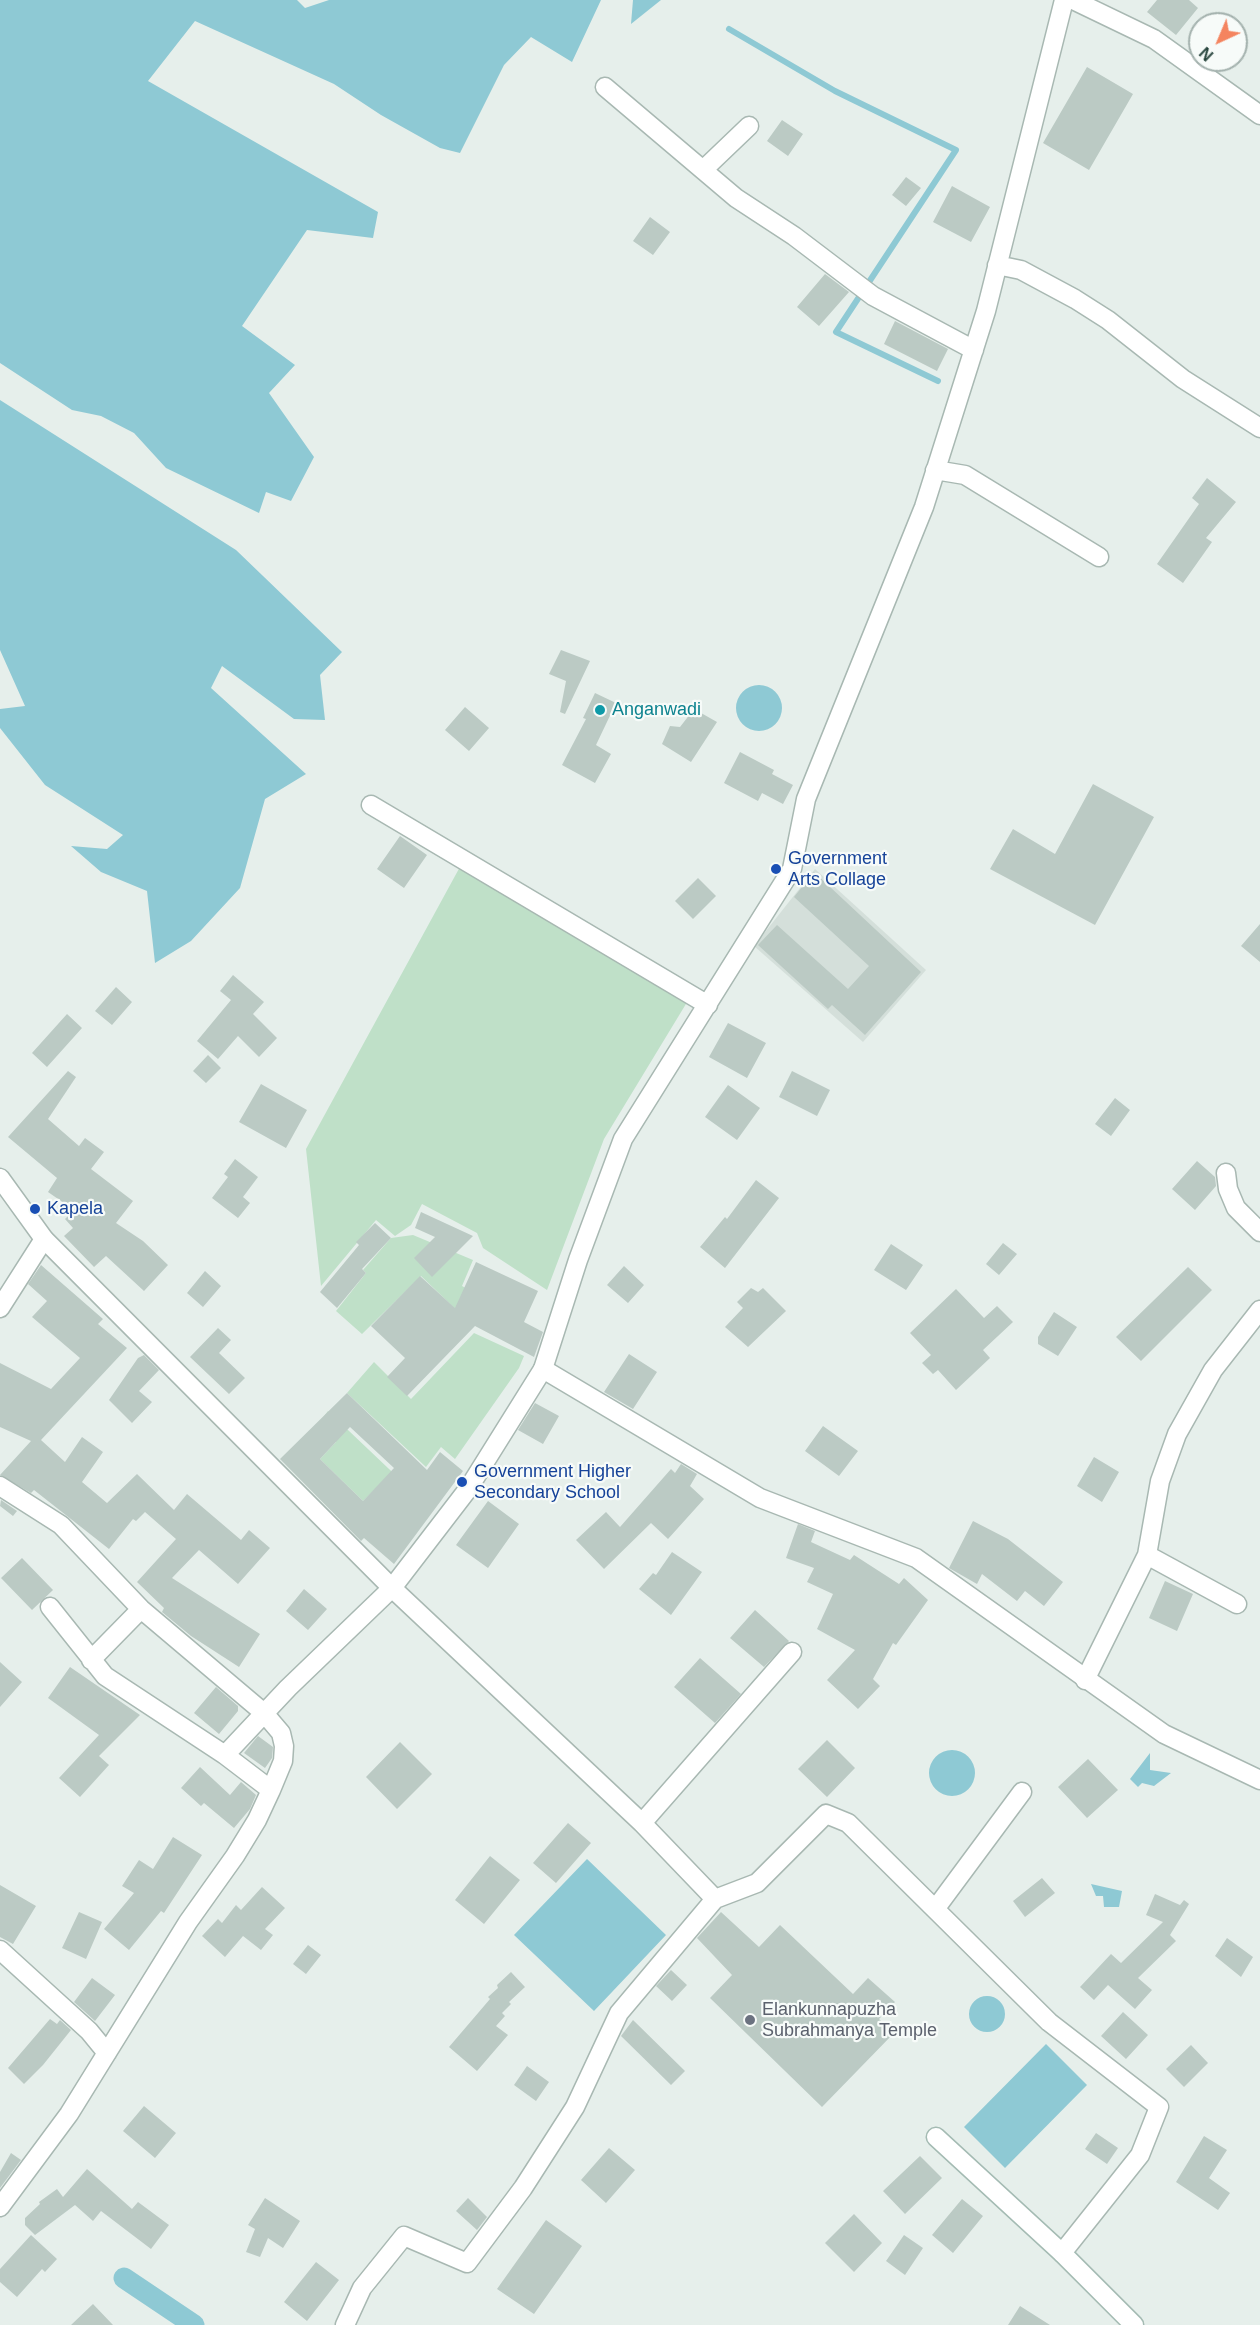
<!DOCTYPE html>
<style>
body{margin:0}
#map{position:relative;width:1260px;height:2325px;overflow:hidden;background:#e6efeb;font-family:Arial,sans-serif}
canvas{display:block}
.north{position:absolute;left:1188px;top:12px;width:60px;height:60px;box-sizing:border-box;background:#f7fbf9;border:2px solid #a3b1ad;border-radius:50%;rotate:224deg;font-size:16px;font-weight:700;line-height:24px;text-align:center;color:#24423a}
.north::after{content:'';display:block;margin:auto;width:21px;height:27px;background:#f4845f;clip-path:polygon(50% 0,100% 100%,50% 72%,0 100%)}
</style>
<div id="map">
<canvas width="1260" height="2325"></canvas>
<div class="north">N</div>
</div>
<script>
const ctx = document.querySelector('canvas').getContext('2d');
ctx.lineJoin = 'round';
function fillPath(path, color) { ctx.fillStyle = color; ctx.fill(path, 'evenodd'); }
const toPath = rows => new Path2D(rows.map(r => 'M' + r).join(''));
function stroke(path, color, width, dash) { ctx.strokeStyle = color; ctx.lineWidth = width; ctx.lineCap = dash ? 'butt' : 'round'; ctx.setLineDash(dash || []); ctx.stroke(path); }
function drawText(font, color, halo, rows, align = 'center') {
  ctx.font = font + ' Arial,sans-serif'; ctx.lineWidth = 4.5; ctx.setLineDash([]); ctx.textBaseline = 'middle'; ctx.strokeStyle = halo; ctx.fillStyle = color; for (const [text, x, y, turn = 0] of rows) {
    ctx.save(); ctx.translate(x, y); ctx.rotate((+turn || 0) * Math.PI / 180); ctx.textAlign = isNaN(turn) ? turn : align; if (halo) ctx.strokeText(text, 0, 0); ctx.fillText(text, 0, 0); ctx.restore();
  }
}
fillPath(toPath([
 [815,869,926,970,863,1042,754,946]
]), '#d4dfda');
fillPath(toPath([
 [461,865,692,994,604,1139,547,1290,483,1248,477,1233,422,1204,411,1225,395,1236,376,1220,321,1286,306,1149],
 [413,1235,473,1260,462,1286,475,1293,466,1319,421,1276,362,1334,336,1311,366,1273,363,1270,391,1238],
 [474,1333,524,1356,519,1368,455,1459,441,1447,426,1467,347,1393,374,1362,411,1399],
 [328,1411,409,1488,378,1486,363,1501,320,1459,336,1442,318,1424]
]), '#bfe0c8');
fillPath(toPath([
 [0,0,297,0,305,8,329,0,601,0,572,62,531,37,504,65,460,153,440,148,381,115,334,84,195,21,148,81,378,212,373,238,307,230,242,326,295,365,269,393,314,457,291,501,266,492,259,513,166,468,134,433,101,416,72,410,0,363],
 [633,0,673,0,661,0,631,24],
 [0,400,236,550,342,652,320,675,325,720,294,719,222,666,211,688,306,774,265,799,240,888,191,941,155,963,147,891,101,872,71,846,107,849,123,835,45,785,0,728,0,709,25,706,0,650],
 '736 708a23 23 0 1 1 46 0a23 23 0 1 1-46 0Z',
 '929 1773a23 23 0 1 1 46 0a23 23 0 1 1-46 0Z',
 [1150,1753,1150,1770,1171,1773,1154,1786,1142,1783,1138,1787,1130,1779],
 [587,1859,666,1935,594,2011,514,1935],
 [1091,1884,1122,1891,1119,1907,1104,1907,1103,1896,1096,1896],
 '969 2014a18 18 0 1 1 36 0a18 18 0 1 1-36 0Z',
 [1046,2044,1087,2085,1005,2168,964,2127]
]), '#8ec9d4');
stroke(toPath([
 [729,29,835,91,956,150,836,332,938,381]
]), '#8ec9d4', 6);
stroke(toPath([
 [124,2278,194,2325]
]), '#8ec9d4', 21);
fillPath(toPath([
 [1157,0,1189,0,1198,8,1176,35,1147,12],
 [1087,67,1133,94,1089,170,1043,143],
 [782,120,803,134,788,156,767,141],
 [906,177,921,188,906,206,892,195],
 [952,186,990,207,971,242,933,222],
 [650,217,670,232,653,255,633,241],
 [825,274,849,292,819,326,797,307],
 [895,321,948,349,937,371,884,344],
 [1207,478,1236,502,1206,538,1212,542,1183,583,1157,564,1199,504,1192,498],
 [561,650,590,661,565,714,560,712,566,681,549,674],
 [595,693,616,703,596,745,611,754,595,783,562,765,586,719,583,718],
 [465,707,489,728,469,751,445,730],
 [694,709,717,722,691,762,662,744,670,726,680,727],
 [740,752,774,770,772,774,793,785,783,804,762,793,758,801,724,783],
 [1093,784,1154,817,1095,925,990,869,1013,829,1055,854],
 [400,836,427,855,404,888,377,869],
 [814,872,921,972,865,1035,832,1005,828,1009,758,945,777,925,848,989,869,966,794,897],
 [698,878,716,896,693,919,675,901],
 [1260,924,1260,962,1241,946],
 [233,975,264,1002,253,1014,277,1038,259,1057,238,1036,218,1059,197,1041,231,1000,220,991],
 [116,987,132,1002,112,1025,95,1011],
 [67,1014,82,1028,47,1067,32,1053],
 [728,1023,766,1043,747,1078,709,1057],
 [208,1055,221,1068,206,1083,193,1071],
 [68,1071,76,1077,48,1119,79,1146,85,1138,104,1152,91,1169,133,1201,116,1223,143,1241,168,1265,144,1291,106,1256,94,1267,64,1236,73,1228,65,1219,74,1210,48,1192,57,1178,8,1137],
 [792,1071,830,1090,817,1116,779,1097],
 [261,1084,307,1110,286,1148,239,1122],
 [728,1085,760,1108,737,1140,705,1117],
 [1115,1098,1130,1110,1111,1136,1095,1124],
 [235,1159,258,1177,243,1197,250,1203,238,1218,212,1198,228,1177,224,1174],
 [1197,1161,1215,1177,1216,1186,1195,1210,1172,1189],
 [756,1180,779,1198,725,1268,700,1247,725,1217,727,1219],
 [421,1212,473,1236,432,1277,414,1258,435,1237,415,1228],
 [375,1223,391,1238,362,1269,366,1273,337,1308,320,1292,359,1245,356,1242],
 [1003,1243,1017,1254,999,1275,986,1264],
 [891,1244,923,1265,906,1290,874,1270],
 [476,1262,538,1291,524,1322,543,1332,534,1357,475,1326,407,1396,387,1377,405,1358,371,1326,420,1276,455,1308],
 [41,1265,103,1319,98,1324,127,1348,41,1440,65,1462,82,1437,103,1452,82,1482,107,1503,137,1474,174,1510,187,1494,241,1540,249,1530,270,1548,238,1584,199,1550,172,1578,260,1634,239,1667,191,1636,162,1612,164,1608,137,1582,176,1539,145,1512,136,1521,133,1519,109,1549,34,1490,31,1493,0,1475,31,1441,0,1427,0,1363,51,1389,80,1358,32,1317,47,1301,28,1284],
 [624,1266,644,1285,628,1303,607,1285],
 [1188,1267,1212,1290,1141,1361,1116,1337],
 [205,1271,221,1286,203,1307,187,1293],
 [751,1288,758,1292,763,1288,786,1311,748,1347,725,1327,743,1308,737,1302],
 [956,1289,984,1318,997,1306,1013,1322,983,1350,990,1358,956,1390,938,1370,933,1374,922,1363,931,1355,910,1333],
 [1054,1312,1077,1327,1058,1356,1038,1344,1038,1337],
 [218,1328,231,1340,219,1353,245,1378,229,1394,190,1357],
 [629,1354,657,1372,633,1409,604,1392],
 [144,1355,159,1370,139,1391,152,1402,132,1423,109,1400,138,1358],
 [347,1393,427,1470,440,1452,463,1471,394,1564,364,1538,361,1541,280,1459],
 [350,1427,394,1468,363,1501,320,1459],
 [535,1403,559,1416,543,1444,518,1430],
 [823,1426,858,1451,839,1476,805,1451],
 [1094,1457,1119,1472,1102,1502,1077,1486],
 [681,1464,697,1474,690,1486,704,1499,668,1539,651,1523,604,1569,576,1540,606,1512,620,1527,671,1469,675,1473],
 [1,1500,17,1511,13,1516,0,1506],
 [488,1501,519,1524,488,1568,456,1545],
 [973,1521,1008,1539,1063,1582,1044,1606,1025,1591,1017,1601,982,1574,977,1584,949,1568],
 [798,1524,815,1531,811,1542,850,1560,854,1555,899,1584,904,1578,928,1600,896,1645,893,1643,873,1679,880,1686,858,1709,827,1680,855,1650,817,1629,833,1594,807,1582,814,1568,786,1558],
 [672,1552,702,1572,671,1615,639,1589,653,1573,656,1575],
 [22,1558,53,1590,32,1610,1,1578],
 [1165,1581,1193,1594,1177,1631,1149,1618],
 [304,1589,327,1609,308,1630,286,1611],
 [755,1610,789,1641,764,1667,730,1638],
 [700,1658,741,1694,715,1723,674,1687],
 [0,1662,22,1682,0,1707],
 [70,1667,140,1715,99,1756,109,1765,80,1797,59,1778,99,1735,48,1698],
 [216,1687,238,1706,238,1711,219,1734,194,1713],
 [258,1736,273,1747,272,1758,265,1768,244,1753],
 [827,1740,855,1768,827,1797,798,1769],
 [400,1742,432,1774,397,1809,366,1777],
 [1088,1759,1118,1790,1087,1818,1058,1787],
 [200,1767,230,1795,241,1782,256,1795,250,1809,234,1828,204,1803,201,1806,181,1788],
 [568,1823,591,1843,556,1883,533,1863],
 [173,1837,202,1855,164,1913,161,1911,129,1950,104,1929,134,1893,122,1886,139,1860,153,1869],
 [490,1856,520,1880,484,1924,455,1900],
 [1042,1878,1055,1893,1025,1917,1013,1901],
 [0,1885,36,1906,13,1944,0,1937],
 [262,1887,285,1908,265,1929,273,1935,261,1950,243,1936,225,1957,202,1936,218,1919,222,1923,236,1905,241,1910],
 [1155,1894,1180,1905,1184,1900,1189,1904,1170,1935,1176,1941,1138,1978,1152,1990,1135,2009,1108,1985,1094,2000,1080,1987,1111,1954,1121,1963,1163,1922,1146,1915],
 [79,1912,102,1922,86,1959,62,1948],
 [721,1912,759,1947,780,1925,853,1994,868,1978,895,2002,879,2019,894,2033,822,2107,710,1998,732,1975,697,1938],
 [1227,1938,1253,1957,1241,1977,1215,1956],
 [308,1945,321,1955,306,1974,293,1964],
 [671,1970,687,1985,672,2001,656,1986],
 [511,1972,525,1987,509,2002,511,2004,502,2013,505,2016,496,2026,508,2035,477,2071,449,2047,490,1999,488,1997,498,1988,497,1985],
 [92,1978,115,1995,95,2021,74,2002],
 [1123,2012,1148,2035,1126,2059,1101,2036],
 [50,2019,57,2024,60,2020,71,2030,43,2065,24,2084,8,2068],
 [633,2020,685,2071,671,2085,621,2036],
 [1191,2045,1208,2063,1184,2087,1166,2069],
 [527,2066,549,2082,536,2101,514,2085],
 [144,2106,176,2133,155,2158,123,2131],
 [1096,2133,1118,2148,1107,2164,1085,2149],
 [1204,2136,1227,2150,1209,2178,1230,2193,1218,2210,1176,2182],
 [609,2148,635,2170,606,2203,581,2180],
 [11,2153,21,2160,0,2188,0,2172],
 [920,2156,942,2178,905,2214,883,2191],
 [87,2169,132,2209,138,2202,169,2225,151,2249,101,2211,93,2221,75,2205,35,2235,25,2225,25,2218,40,2204,39,2202,57,2189,63,2197],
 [265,2198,300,2221,283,2248,268,2238,260,2257,246,2252,255,2229,248,2225],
 [468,2198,487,2217,477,2230,456,2211],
 [962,2199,983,2216,953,2253,932,2235],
 [854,2214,882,2243,854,2272,825,2243],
 [546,2220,582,2246,534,2314,497,2289],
 [31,2235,57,2259,45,2272,42,2269,17,2297,0,2282,0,2269],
 [904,2235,923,2248,905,2275,886,2261],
 [316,2262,339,2280,307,2321,284,2302],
 [93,2304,113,2325,71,2325],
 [1020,2306,1050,2325,1008,2325]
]), '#bbcac4');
const minor = toPath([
 [1073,0,1154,39,1260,115],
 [605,87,736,198,794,236,873,296,974,350],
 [703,170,749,126],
 [997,265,1021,270,1075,299,1108,320,1183,379,1260,428],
 [935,470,965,475,1099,557],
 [371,805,708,1005],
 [1226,1173,1228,1189,1236,1208,1260,1232],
 [0,1308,44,1239],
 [543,1369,578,1260,623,1139,792,869,806,799,924,507,986,311,1064,0],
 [0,1486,61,1525,141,1609,264,1713,281,1733,284,1746,283,1761,271,1790],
 [1147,1555,1160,1481,1177,1434,1213,1370,1260,1310],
 [50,1607,105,1676,225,1755],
 [91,1660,141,1609],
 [1085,1680,1147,1555,1237,1604],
 [642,1823,792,1652],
 [936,1908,1022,1792],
 [0,1950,89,2031,107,2053],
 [0,2207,69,2114,188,1922,235,1856,257,1820,271,1790,225,1755,288,1688,392,1588,642,1823,715,1899,757,1883,826,1814,848,1823,1049,2022,1159,2107,1140,2155,1062,2253],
 [345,2325,362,2288,404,2236,467,2263,523,2188,575,2107,619,2013,715,1899]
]);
const tertiary = toPath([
 [0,1178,44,1239,392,1588,468,1489,543,1369,760,1498,916,1558,1164,1734,1260,1780]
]);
const secondary = toPath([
 [936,2137,1062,2253,1134,2325]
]);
stroke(minor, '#a8b8b2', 21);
stroke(tertiary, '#a8b8b2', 21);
stroke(secondary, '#a4bbb3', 21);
stroke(minor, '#fff', 18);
stroke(tertiary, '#fff', 18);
stroke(secondary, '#fff', 18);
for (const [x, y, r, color] of [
 [600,710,6,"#0f9aa8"],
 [776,869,6,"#1a4fb4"],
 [35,1209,6,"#1a4fb4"],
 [462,1482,6,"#1a4fb4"],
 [750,2020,6,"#6b7280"]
]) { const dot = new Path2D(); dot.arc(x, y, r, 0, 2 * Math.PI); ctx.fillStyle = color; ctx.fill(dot); stroke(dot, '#f7fbf9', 2); }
drawText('18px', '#0d838f', '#f7fbf9', [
 ["Anganwadi",612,710]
], 'left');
drawText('18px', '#164399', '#f7fbf9', [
 ["Government",788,859],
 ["Arts Collage",788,880],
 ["Kapela",47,1209],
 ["Government Higher",474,1472],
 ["Secondary School",474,1493]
], 'left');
drawText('18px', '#5b616d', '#f7fbf9', [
 ["Elankunnapuzha",762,2010],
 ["Subrahmanya Temple",762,2031]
], 'left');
</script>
